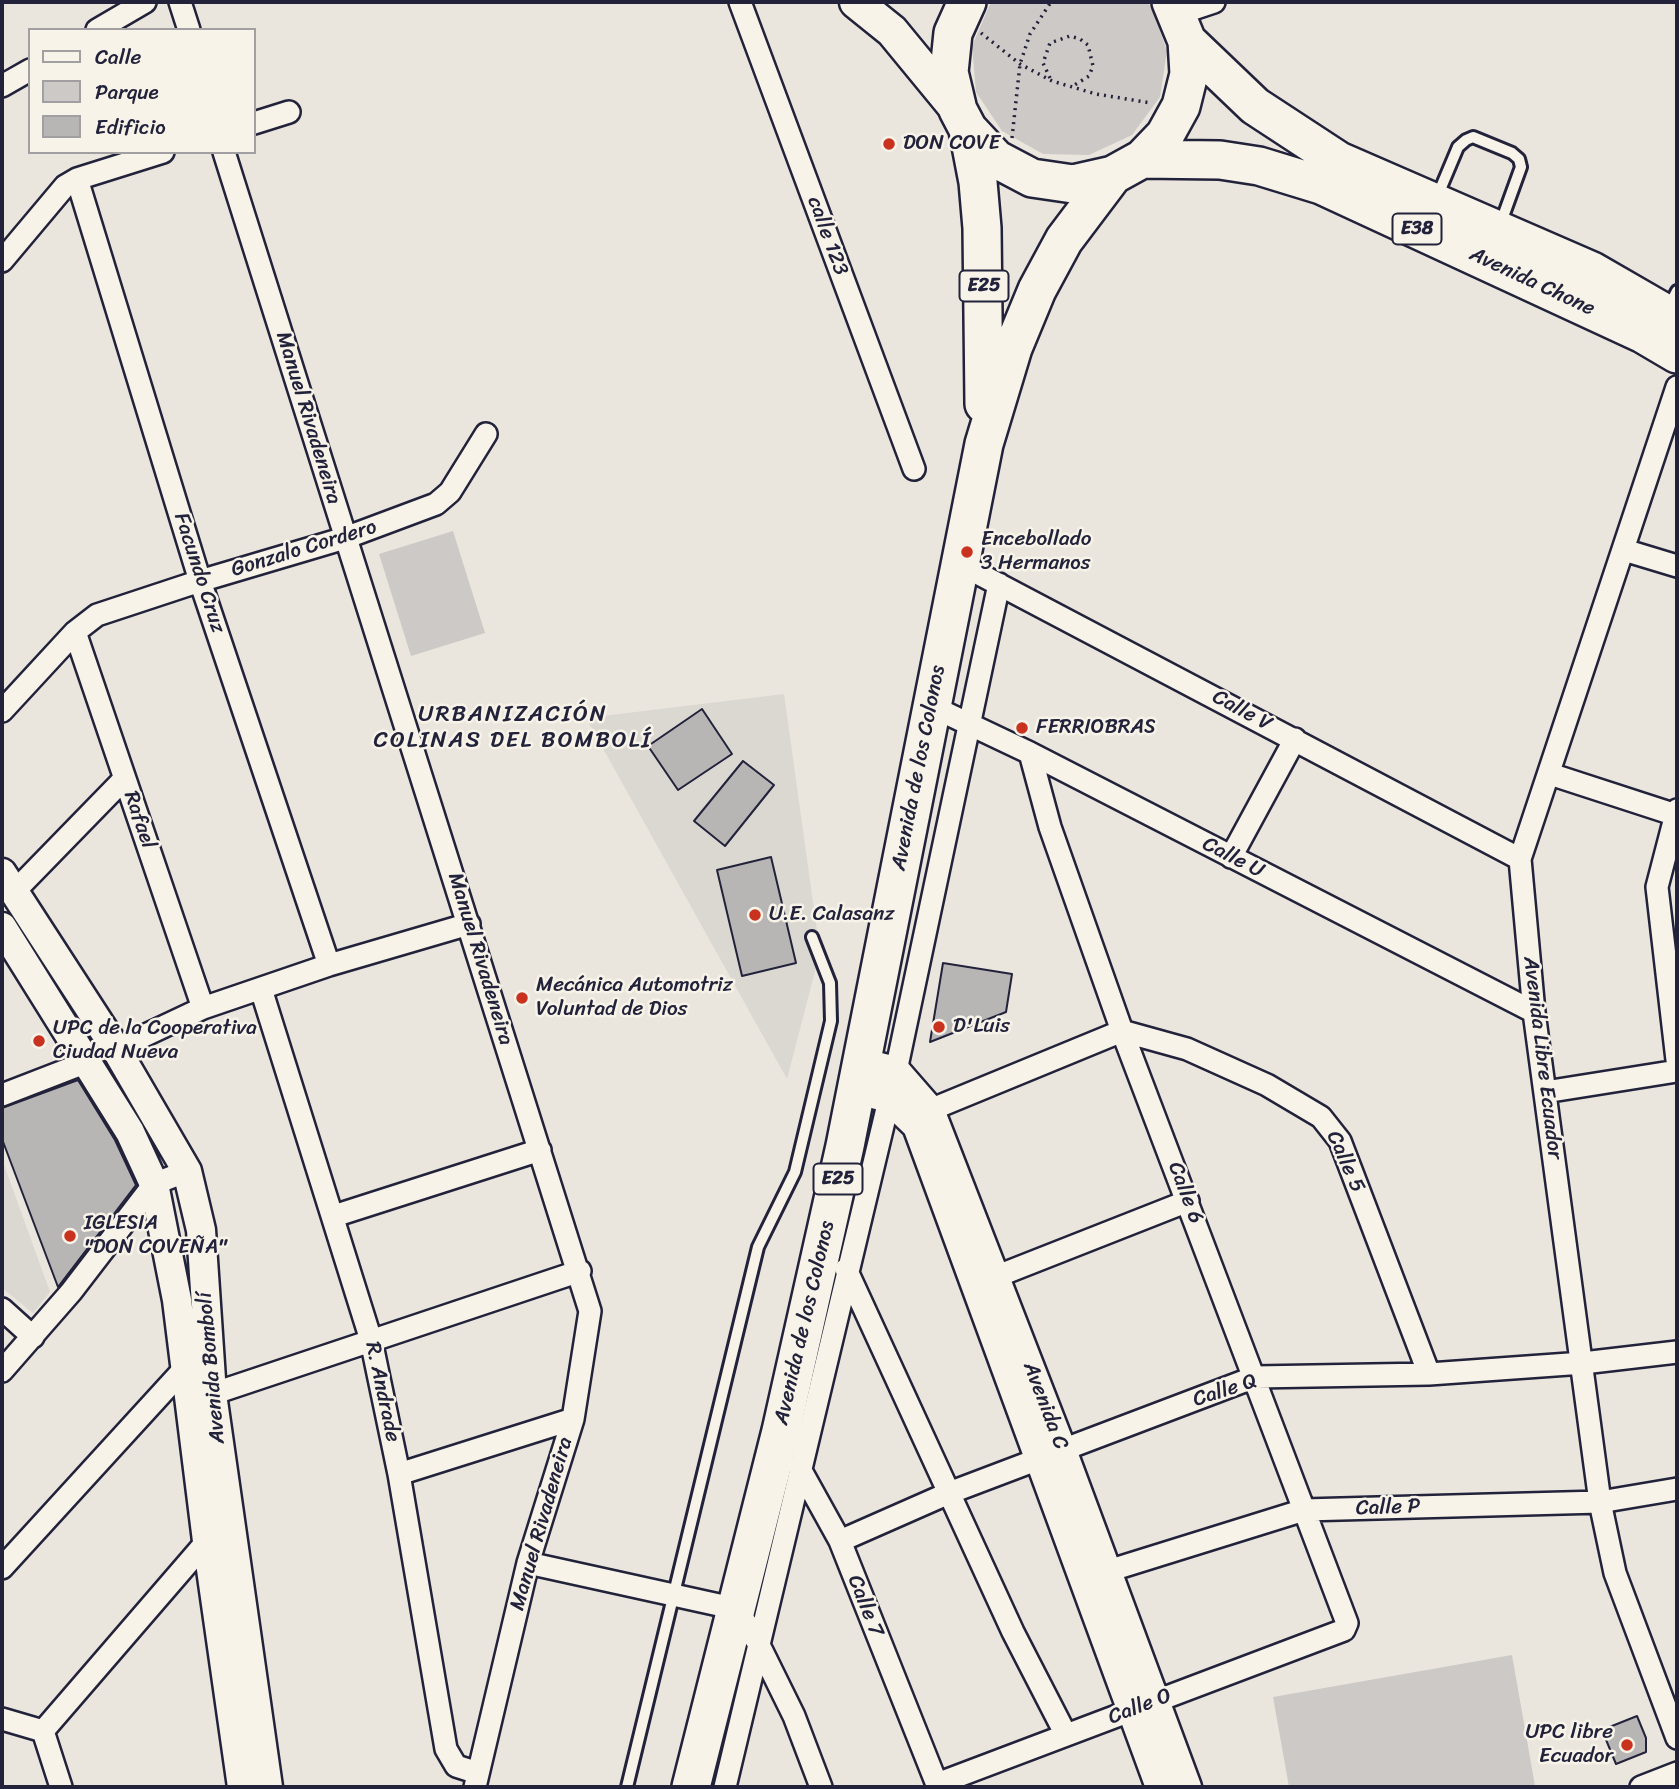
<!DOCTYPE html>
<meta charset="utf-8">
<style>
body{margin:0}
#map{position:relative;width:1679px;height:1789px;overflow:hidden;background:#eae6de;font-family:Sriracha,sans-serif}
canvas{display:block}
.frame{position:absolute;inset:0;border:4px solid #22223b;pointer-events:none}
.legend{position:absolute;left:28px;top:28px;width:228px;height:126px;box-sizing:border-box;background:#f7f3e8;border:2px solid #a29fa3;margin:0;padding:9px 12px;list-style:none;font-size:21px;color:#22223b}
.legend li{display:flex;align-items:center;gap:14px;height:35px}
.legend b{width:35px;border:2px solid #a29fa3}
</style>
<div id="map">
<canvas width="1679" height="1789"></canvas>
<div class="frame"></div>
<ul class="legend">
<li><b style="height:9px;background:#f7f3e8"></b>Calle</li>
<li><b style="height:19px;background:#cdc9c6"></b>Parque</li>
<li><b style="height:19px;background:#b8b6b5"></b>Edificio</li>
</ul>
</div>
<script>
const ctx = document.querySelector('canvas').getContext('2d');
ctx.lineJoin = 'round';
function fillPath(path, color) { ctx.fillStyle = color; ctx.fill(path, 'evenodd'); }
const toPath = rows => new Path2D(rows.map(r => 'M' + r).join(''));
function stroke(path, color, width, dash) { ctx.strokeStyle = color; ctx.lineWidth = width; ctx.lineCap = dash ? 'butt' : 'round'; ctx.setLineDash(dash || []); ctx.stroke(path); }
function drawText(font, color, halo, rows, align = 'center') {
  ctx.font = font + ' Sriracha,sans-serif'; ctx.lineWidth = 5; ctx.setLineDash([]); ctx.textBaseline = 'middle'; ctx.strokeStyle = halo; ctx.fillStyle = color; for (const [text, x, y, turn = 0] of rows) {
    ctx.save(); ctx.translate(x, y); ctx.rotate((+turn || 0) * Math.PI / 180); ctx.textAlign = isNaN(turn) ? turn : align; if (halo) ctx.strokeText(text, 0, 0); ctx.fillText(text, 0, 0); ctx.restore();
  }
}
fillPath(toPath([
 [784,694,820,952,787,1079,586,718],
 [2,1159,50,1292,33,1313,2,1288]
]), '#dbd8d2');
fillPath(toPath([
 [991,2,1146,2,1152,7,1167,51,1160,97,1132,135,1089,155,1043,154,1002,131,976,92,972,46],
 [453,531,485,633,411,656,379,554],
 [1512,1655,1535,1786,1289,1787,1273,1697]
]), '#cdc9c6');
const building = toPath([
 [702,709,732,754,678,790,648,746,702,709],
 [743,761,774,785,725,846,694,821,743,761],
 [771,857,796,963,742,976,717,870,771,857],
 [943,963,1012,974,1006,1012,930,1042,943,963],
 [78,1080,115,1140,136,1185,58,1287,2,1139,2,1108,78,1080],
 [1637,1716,1646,1738,1646,1752,1616,1764,1602,1730,1637,1716]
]);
fillPath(building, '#b8b6b5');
stroke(building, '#22223b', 2);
const lane = toPath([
 [1437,197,1458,147,1466,140,1473,137,1512,153,1519,159,1521,167,1500,225],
 [1667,310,1677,291],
 [627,1787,758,1247,795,1172,831,1021,830,983,812,937]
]);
const street = toPath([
 [180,2,189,30],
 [740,2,914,469],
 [1178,14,1214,2],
 [97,30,145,2],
 [2,86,30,70],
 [254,123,289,112],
 [224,152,590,1311,573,1419,528,1563,475,1787],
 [77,179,200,581,329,965],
 [2,261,65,186,77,179,163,152],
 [1677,387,1520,859,1534,1012,1600,1502,1615,1573,1677,1738],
 [1624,550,1677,566],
 [962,565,1520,859],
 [75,632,203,1008],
 [931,706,1030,753,1534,1012],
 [2,711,75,632,97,615,200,581,345,538,436,504,450,492,486,434],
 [1550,774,1676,815],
 [1677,810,1657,887,1677,1060],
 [1231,857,1295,739],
 [14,892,124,779],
 [261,989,371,1340,399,1474,446,1749,456,1766,478,1773],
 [116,1049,203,1008,329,965,469,924],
 [1545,1092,1677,1071],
 [2,1095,87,1062],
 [930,1110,1122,1031,1187,1049,1267,1085,1321,1117,1340,1141,1429,1374],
 [334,1216,540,1150],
 [846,1269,1013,1632,1066,1735],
 [995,1277,1188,1201],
 [2,1309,33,1337],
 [2,1371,71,1292,154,1184,187,1171],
 [212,1394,580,1271],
 [799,1467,840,1541,938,1787],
 [399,1474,573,1419],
 [840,1541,949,1493,1255,1377,1429,1374,1583,1363,1677,1352],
 [528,1563,737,1609,758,1643,794,1716,821,1787],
 [2,1568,184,1369],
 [1108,1571,1304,1510,1600,1502,1677,1489],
 [2,1719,43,1731],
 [937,1784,1344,1630,1347,1623,1122,1031,1050,827,1030,753],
 [61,1787,43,1731,207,1541],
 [725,1787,896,1071,999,584],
 [1641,1787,1677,1773]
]);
const secondary = toPath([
 [2,873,116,1049,187,1171,201,1230,212,1394,268,1787],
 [2,927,130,1132,154,1184,177,1300,207,1541,242,1787],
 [860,1062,896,1071,930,1110,1062,1450,1187,1787],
 [855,1089,888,1098,917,1126,1160,1787]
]);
const primary = toPath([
 [856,2,892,31,957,110]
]);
const highway = toPath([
 [967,2,953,33,949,72,958,110,968,129,996,159,1032,178,1073,184,1113,175,1142,159,1165,135,1181,106,1189,74,1187,41,1171,2],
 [1187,41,1255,106,1339,161,1592,271,1677,320],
 [968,130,978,182,982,228,984,404],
 [1142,159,1220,160,1259,166,1321,185,1643,334,1677,354],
 [691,1787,781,1431,845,1146,984,444,1013,348,1037,290,1064,240,1113,175]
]);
stroke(lane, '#22223b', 16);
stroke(street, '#22223b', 26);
stroke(secondary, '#22223b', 33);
stroke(primary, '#22223b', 37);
stroke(highway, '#22223b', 42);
stroke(toPath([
 [981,33,1020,64,1052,81,1096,94,1151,103],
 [1050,78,1043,63,1050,43,1070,36,1080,39,1088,45,1093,66,1089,76,1073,86],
 [1012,138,1020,64,1030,34,1051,2]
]), '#22223b', 3.5, [2, 5]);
stroke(lane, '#f7f3e8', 10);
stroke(street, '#f7f3e8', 21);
stroke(secondary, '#f7f3e8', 28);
stroke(primary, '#f7f3e8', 32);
stroke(highway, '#f7f3e8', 37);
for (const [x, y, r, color] of [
 [889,144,7,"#c8321e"],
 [967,552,7,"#c8321e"],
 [1022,728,7,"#c8321e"],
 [755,915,7,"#c8321e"],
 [522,998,7,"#c8321e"],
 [939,1027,7,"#c8321e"],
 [39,1041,7,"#c8321e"],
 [70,1236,7,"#c8321e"],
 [1627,1745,7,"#c8321e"]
]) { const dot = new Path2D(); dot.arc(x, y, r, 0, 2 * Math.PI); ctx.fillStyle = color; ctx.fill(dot); stroke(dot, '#f7f3e8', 2.5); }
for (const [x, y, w] of [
 [1417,229,49],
 [984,286,49],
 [838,1179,49]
]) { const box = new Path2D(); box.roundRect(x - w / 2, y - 15.5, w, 31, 5); ctx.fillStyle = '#f7f3e8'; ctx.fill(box); stroke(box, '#22223b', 2); }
drawText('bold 19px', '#22223b', null, [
 ["E38",1417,229],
 ["E25",984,286],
 ["E25",838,1179]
]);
drawText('21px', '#22223b', '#f7f3e8', [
 ["DON COVE",903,144],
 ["Encebollado",981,540],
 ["3 Hermanos",981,564],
 ["FERRIOBRAS",1036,728],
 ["U.E. Calasanz",769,915],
 ["Mecánica Automotriz",536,986],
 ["Voluntad de Dios",536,1010],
 ["D'Luis",953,1027],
 ["UPC de la Cooperativa",53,1029],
 ["Ciudad Nueva",53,1053],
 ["IGLESIA",84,1224],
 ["\"DON COVEÑA\"",84,1248],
 ["UPC libre",1613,1733,"right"],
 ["Ecuador",1613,1757,"right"]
], 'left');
drawText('21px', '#22223b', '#f7f3e8', [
 ["calle 123",827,236,70],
 ["Avenida Chone",1532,282,25],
 ["Manuel Rivadeneira",308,418,73],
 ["Gonzalo Cordero",304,549,-17],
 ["Facundo Cruz",199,573,72],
 ["Calle V",1242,711,28],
 ["Avenida de los Colonos",919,768,-79],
 ["Rafael",139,820,71],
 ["Calle U",1233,858,27],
 ["Manuel Rivadeneira",480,959,73],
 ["Avenida Libre Ecuador",1542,1058,83],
 ["Calle 5",1345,1162,66],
 ["Calle 6",1185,1193,69],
 ["Avenida de los Colonos",805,1323,-77],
 ["Avenida Bombolí",212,1368,-95],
 ["Calle Q",1225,1391,-18],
 ["R. Andrade",382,1392,78],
 ["Avenida C",1045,1406,69],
 ["Calle P",1388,1508,-2],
 ["Manuel Rivadeneira",542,1524,-74],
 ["Calle 7",865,1606,68],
 ["Calle O",1140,1707,-21]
]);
ctx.letterSpacing = '2px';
drawText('23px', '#22223b', '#f7f3e8', [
 ["URBANIZACIÓN",513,715],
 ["COLINAS DEL BOMBOLÍ",513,741]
]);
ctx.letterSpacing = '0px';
</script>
